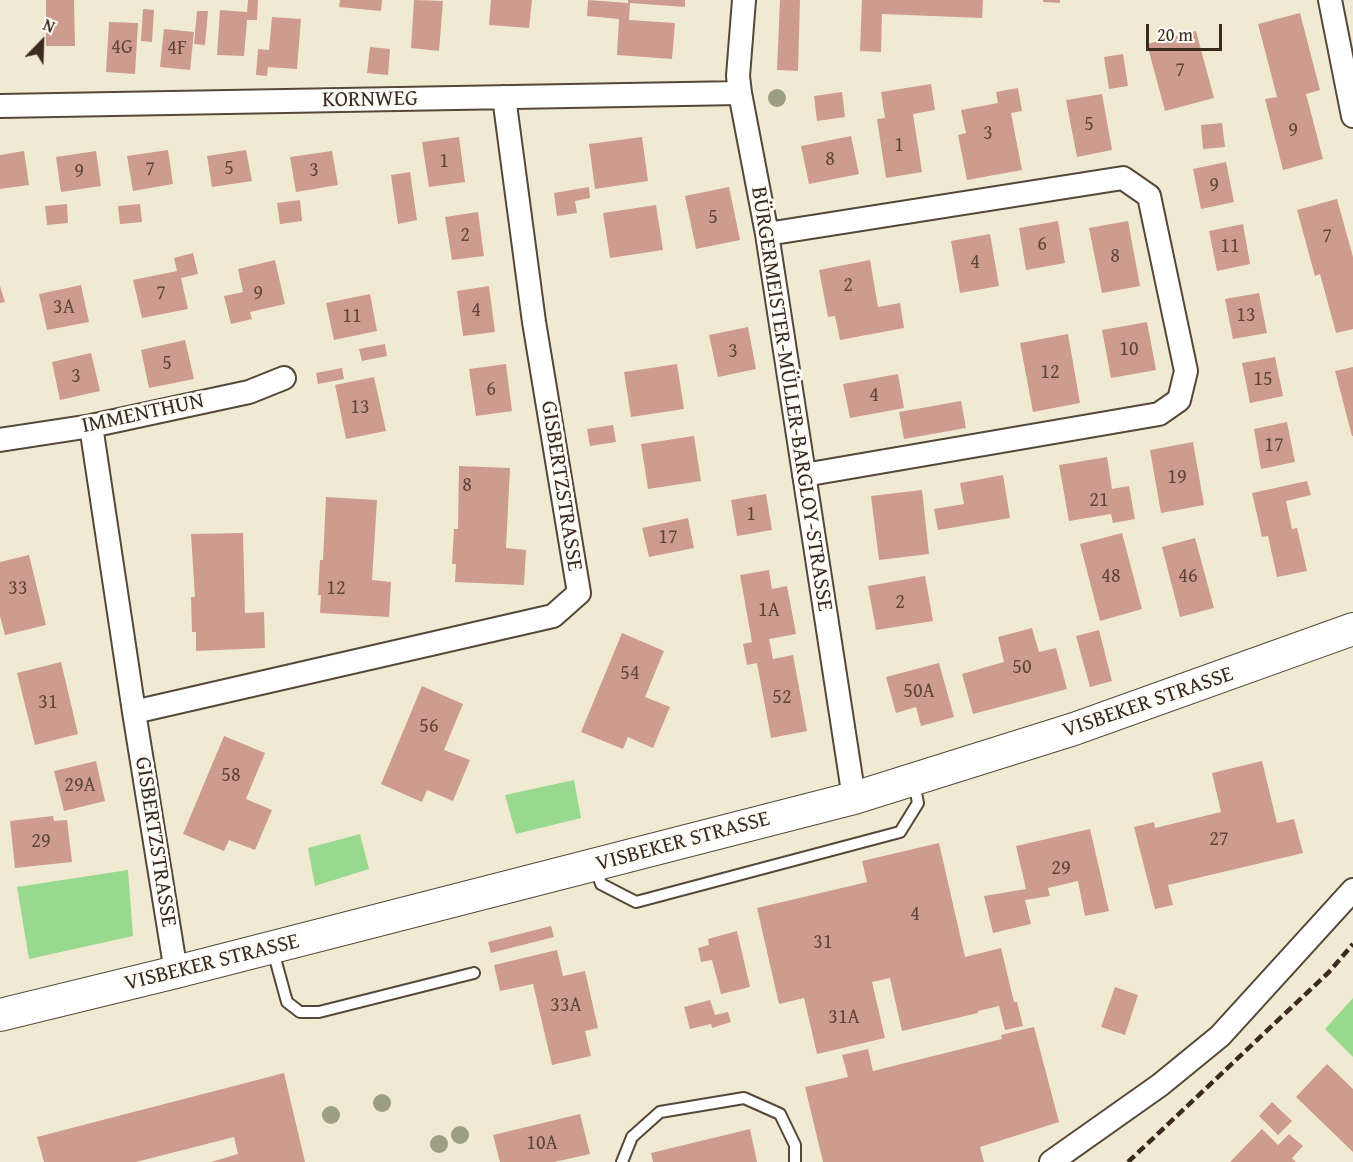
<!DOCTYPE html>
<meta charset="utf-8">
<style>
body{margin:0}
#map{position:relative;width:1353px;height:1162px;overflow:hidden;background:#f1ead2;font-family:"Gentium Book Plus",serif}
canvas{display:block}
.north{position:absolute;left:12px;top:12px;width:60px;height:60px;-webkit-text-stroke:4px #fdfcf7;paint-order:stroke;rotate:23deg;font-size:16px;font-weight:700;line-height:24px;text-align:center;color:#3b2a1e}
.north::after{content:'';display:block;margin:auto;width:21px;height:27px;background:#3b2a1e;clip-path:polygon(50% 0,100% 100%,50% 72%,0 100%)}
.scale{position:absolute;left:1146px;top:24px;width:76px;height:27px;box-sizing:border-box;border:3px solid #3b2a1e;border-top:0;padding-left:8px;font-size:18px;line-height:21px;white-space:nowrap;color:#3b2a1e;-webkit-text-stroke:4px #fdfcf7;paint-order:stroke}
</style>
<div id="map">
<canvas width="1353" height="1162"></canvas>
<div class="north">N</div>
<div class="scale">20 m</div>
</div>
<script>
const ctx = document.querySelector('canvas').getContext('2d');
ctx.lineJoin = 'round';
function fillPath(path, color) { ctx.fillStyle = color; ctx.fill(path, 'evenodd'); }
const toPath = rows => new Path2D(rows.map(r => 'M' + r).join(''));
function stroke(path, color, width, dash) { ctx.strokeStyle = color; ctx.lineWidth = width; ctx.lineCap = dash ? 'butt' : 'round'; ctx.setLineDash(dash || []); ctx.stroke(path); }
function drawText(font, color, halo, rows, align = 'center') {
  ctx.font = font + ' "Gentium Book Plus",serif'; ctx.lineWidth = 6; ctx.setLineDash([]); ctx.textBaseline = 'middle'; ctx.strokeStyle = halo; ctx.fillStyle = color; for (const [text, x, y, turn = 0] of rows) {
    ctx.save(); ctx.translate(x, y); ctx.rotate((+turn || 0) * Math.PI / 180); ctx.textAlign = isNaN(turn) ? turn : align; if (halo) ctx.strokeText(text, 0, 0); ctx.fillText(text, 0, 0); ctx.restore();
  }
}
fillPath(toPath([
 [574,780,581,818,516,834,505,795],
 [360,834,369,869,315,886,308,848],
 [128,870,133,936,29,959,17,887],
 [1353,998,1353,1057,1325,1029]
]), '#99d98f');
fillPath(toPath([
 [46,0,74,0,75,46,46,46],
 [248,0,258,0,257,20,247,20,244,56,217,55,220,10,247,12],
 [340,0,382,0,381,11,339,7],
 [414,0,443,1,439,51,411,48],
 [491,0,532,0,529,28,489,25],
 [588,0,628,3,628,0,685,0,685,7,630,3,629,20,675,23,672,59,617,55,619,19,587,16],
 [780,0,800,0,798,71,777,70],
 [862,0,983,0,982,18,882,14,881,52,860,51],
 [1043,0,1060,0,1060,3,1043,2],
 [143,9,154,10,152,42,141,41],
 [197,11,208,11,205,45,194,44],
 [1300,13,1320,90,1306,94,1323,159,1283,170,1265,99,1277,97,1258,24],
 [272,17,301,19,297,69,268,67,267,76,256,75,258,49,269,50],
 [109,22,138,23,135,74,106,72],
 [164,29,194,32,190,70,160,67],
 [1196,31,1214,98,1165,111,1147,44],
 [370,47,390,49,388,75,367,73],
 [1123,54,1128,86,1109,89,1104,57],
 [931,84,935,110,913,114,922,172,886,178,877,119,885,118,881,92],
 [1018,88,1022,111,1011,113,1022,170,967,180,958,135,966,133,961,110,998,103,996,92],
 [842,92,845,117,817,121,814,96],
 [1102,94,1112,150,1077,157,1066,100],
 [1222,123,1225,147,1203,149,1201,125],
 [851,136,859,174,809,184,801,146],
 [459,137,465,182,429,187,422,142],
 [642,137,648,181,595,189,589,144],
 [168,150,173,184,133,191,127,156],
 [246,150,252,181,212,187,207,156],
 [24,151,29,185,0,189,0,155],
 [96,151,101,186,61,192,56,157],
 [332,151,338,185,296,192,290,157],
 [1226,162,1234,202,1201,209,1193,169],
 [410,172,417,220,398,224,391,175],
 [589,187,590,198,575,201,577,213,557,216,554,193],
 [729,187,740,240,696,249,685,196],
 [1337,199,1353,257,1353,329,1336,333,1320,274,1315,276,1297,210],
 [300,200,302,221,280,224,277,203],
 [67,204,68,223,47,225,45,206],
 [140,204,142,222,120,224,118,206],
 [656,205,663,250,610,258,603,213],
 [478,212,484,256,452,260,445,217],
 [1058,221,1065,263,1026,270,1019,228],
 [1128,221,1140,286,1102,293,1089,228],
 [1243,224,1250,264,1217,271,1209,231],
 [990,234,999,286,960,293,951,241],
 [193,253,198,274,181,278,188,309,142,318,133,280,177,271,174,258],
 [275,260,285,304,250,312,252,319,231,324,224,296,243,292,238,269],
 [870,260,878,307,900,303,904,328,840,340,835,316,828,317,819,270],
 [81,285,89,322,47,330,39,294],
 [0,286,5,302,0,303],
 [489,286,495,332,463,336,457,291],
 [1259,293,1267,333,1233,339,1225,299],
 [370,294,377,331,334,340,326,303],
 [1147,322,1156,370,1111,378,1102,330],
 [748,327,756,369,718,377,709,335],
 [1068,334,1080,403,1033,412,1020,343],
 [185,340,194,379,149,388,141,350],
 [385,344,387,356,362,361,359,349],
 [91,353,100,391,60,400,52,362],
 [1275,357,1283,396,1250,403,1242,363],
 [506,364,512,411,476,416,469,369],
 [677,364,684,409,631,417,624,372],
 [1353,367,1353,436,1352,436,1335,371],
 [342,368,344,379,318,384,316,373],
 [898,374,904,408,850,418,843,384],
 [374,377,386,431,346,439,335,385],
 [961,401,966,428,904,439,899,412],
 [1287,422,1295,462,1261,469,1254,429],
 [613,425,616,442,590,446,587,429],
 [694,436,701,481,648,489,641,444],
 [1193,442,1204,505,1161,513,1150,450],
 [1107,457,1112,489,1129,486,1135,519,1113,523,1111,514,1069,521,1059,465],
 [459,466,510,468,506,548,526,550,524,585,455,582,456,564,452,564,454,529,458,529],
 [1003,475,1010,518,938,530,934,509,964,504,960,483],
 [1307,481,1311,495,1286,501,1292,529,1297,528,1307,571,1277,577,1268,536,1262,537,1252,493],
 [922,490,929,554,879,560,871,496],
 [766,494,772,530,737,536,731,500],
 [326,497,377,500,372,580,391,582,389,617,320,613,321,595,318,595,320,560,323,560],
 [688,518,694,548,649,557,642,528],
 [243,533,245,613,264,612,265,648,196,651,196,632,192,632,191,597,195,597,191,534],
 [1122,533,1142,609,1100,621,1080,544],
 [1195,538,1214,608,1180,617,1162,547],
 [29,555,46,625,5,635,0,616,0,562],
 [769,570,772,589,787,586,796,634,769,639,773,659,793,655,807,731,771,738,757,663,747,665,743,644,752,642,740,575],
 [925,576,933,621,876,630,868,586],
 [1032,628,1039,652,1056,648,1067,689,973,714,962,674,1004,662,998,637],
 [1099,630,1112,681,1090,687,1076,636],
 [622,633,664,651,645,697,670,707,653,748,628,737,623,749,581,732],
 [61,662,78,734,35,745,17,673],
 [939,663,954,717,921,726,916,707,896,713,886,677],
 [422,686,463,704,444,750,470,760,453,801,427,790,422,802,381,784],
 [224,736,265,753,246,799,272,810,255,850,229,840,224,851,183,834],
 [96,761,105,801,64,811,54,771],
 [1262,761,1277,823,1294,819,1303,853,1168,885,1173,905,1155,909,1134,827,1154,822,1155,828,1221,812,1212,773],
 [53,816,54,821,67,820,72,862,15,868,10,821],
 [1090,829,1109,911,1085,916,1078,881,1048,888,1050,896,1025,900,1031,924,993,933,984,896,1026,889,1016,846],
 [939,843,965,957,1001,948,1014,1002,1017,1002,1023,1026,1005,1030,999,1006,978,1011,978,1013,902,1031,890,978,872,982,885,1038,817,1054,804,998,779,1004,757,908,867,882,862,861],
 [551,926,554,937,491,953,488,942],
 [737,931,750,987,721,994,712,960,701,962,698,948,709,945,708,939],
 [557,950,563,976,585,971,598,1028,585,1031,591,1056,552,1065,533,984,500,991,494,965],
 [1115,987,1138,995,1125,1035,1101,1027],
 [710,1000,715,1015,728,1012,731,1022,712,1028,711,1024,690,1029,684,1007],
 [1034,1027,1059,1122,980,1147,984,1162,823,1162,805,1087,848,1077,842,1055,868,1049,873,1071,1002,1039,1001,1035],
 [1327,1064,1353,1089,1353,1152,1296,1097],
 [284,1073,305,1162,211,1162,238,1154,234,1137,136,1162,44,1162,37,1137],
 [1272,1102,1292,1121,1278,1135,1259,1116],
 [580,1114,590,1154,554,1162,500,1162,493,1135],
 [750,1129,757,1162,653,1162,651,1153],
 [1262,1129,1278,1145,1289,1134,1303,1146,1292,1158,1296,1162,1230,1162]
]), '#cd9c8f');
const lane = toPath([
 [596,869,601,884,636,902,900,832,918,803,914,783],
 [273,951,287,1002,300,1012,319,1012,474,973],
 [622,1162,632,1137,660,1112,744,1098,780,1114,795,1145,795,1162]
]);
const street = toPath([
 [744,0,738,76,740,93,767,234,854,798],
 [1330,0,1353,116],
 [0,106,740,93],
 [767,234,1123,178,1149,196,1186,371,1179,400,1159,414,804,475],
 [91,426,134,712,176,972],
 [0,440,91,426,249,392,284,378],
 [134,712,553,616,579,593,534,322,504,97],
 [1051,1162,1160,1085,1220,1036,1353,890]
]);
const secondary = toPath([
 [0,1015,176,972,854,798,1074,729,1353,629]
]);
stroke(lane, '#564739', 14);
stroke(street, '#564739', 26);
stroke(secondary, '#564739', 34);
stroke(lane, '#fff', 10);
stroke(street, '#fff', 22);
stroke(secondary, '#fff', 32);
stroke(toPath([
 [1128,1162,1329,972,1353,944]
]), '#3b2a1e', 4.5, [9, 4.5]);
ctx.fillStyle = '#9c9e82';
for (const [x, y] of [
 [777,98],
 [382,1103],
 [331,1115],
 [460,1135],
 [439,1144]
]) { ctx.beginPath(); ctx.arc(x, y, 9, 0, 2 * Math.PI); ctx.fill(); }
drawText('20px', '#60463a', null, [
 ["4G",122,48],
 ["4F",177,49],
 ["7",1180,71],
 ["5",1089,125],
 ["9",1293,131],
 ["3",988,134],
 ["1",899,146],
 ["8",830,160],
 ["1",444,162],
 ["5",229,169],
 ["7",150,170],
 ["3",314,171],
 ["9",79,172],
 ["9",1214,186],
 ["5",713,218],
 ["2",465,236],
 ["7",1327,237],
 ["6",1042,245],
 ["11",1230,247],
 ["8",1115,257],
 ["4",975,263],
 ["2",848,286],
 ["7",161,294],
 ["9",258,294],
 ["3A",64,308],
 ["4",476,311],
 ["13",1246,316],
 ["11",352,317],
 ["10",1129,350],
 ["3",733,352],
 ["5",167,364],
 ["12",1050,373],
 ["3",76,377],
 ["15",1263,380],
 ["6",491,390],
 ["4",874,396],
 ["13",360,408],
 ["17",1274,446],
 ["19",1177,478],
 ["8",467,486],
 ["21",1099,501],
 ["1",751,515],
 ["17",668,538],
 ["48",1111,577],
 ["46",1188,577],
 ["33",18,589],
 ["12",336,589],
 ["2",900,603],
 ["1A",769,611],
 ["50",1022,668],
 ["54",630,674],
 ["50A",919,692],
 ["52",782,698],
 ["31",48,703],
 ["56",429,727],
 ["58",231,776],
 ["29A",80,786],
 ["27",1219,840],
 ["29",41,842],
 ["29",1061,869],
 ["4",915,915],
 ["31",823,943],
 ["33A",566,1006],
 ["31A",844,1018],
 ["10A",542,1144]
]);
drawText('22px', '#3b2a1e', '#fdfcf7', [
 ["KORNWEG",370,100,-1],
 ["BÜRGERMEISTER-MÜLLER-BARGLOY-STRASSE",791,399,81],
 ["IMMENTHUN",143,414,-12],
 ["GISBERTZSTRASSE",561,486,81],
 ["VISBEKER STRASSE",1148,703,-19],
 ["GISBERTZSTRASSE",155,842,81],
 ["VISBEKER STRASSE",683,842,-15],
 ["VISBEKER STRASSE",212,963,-14]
]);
</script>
